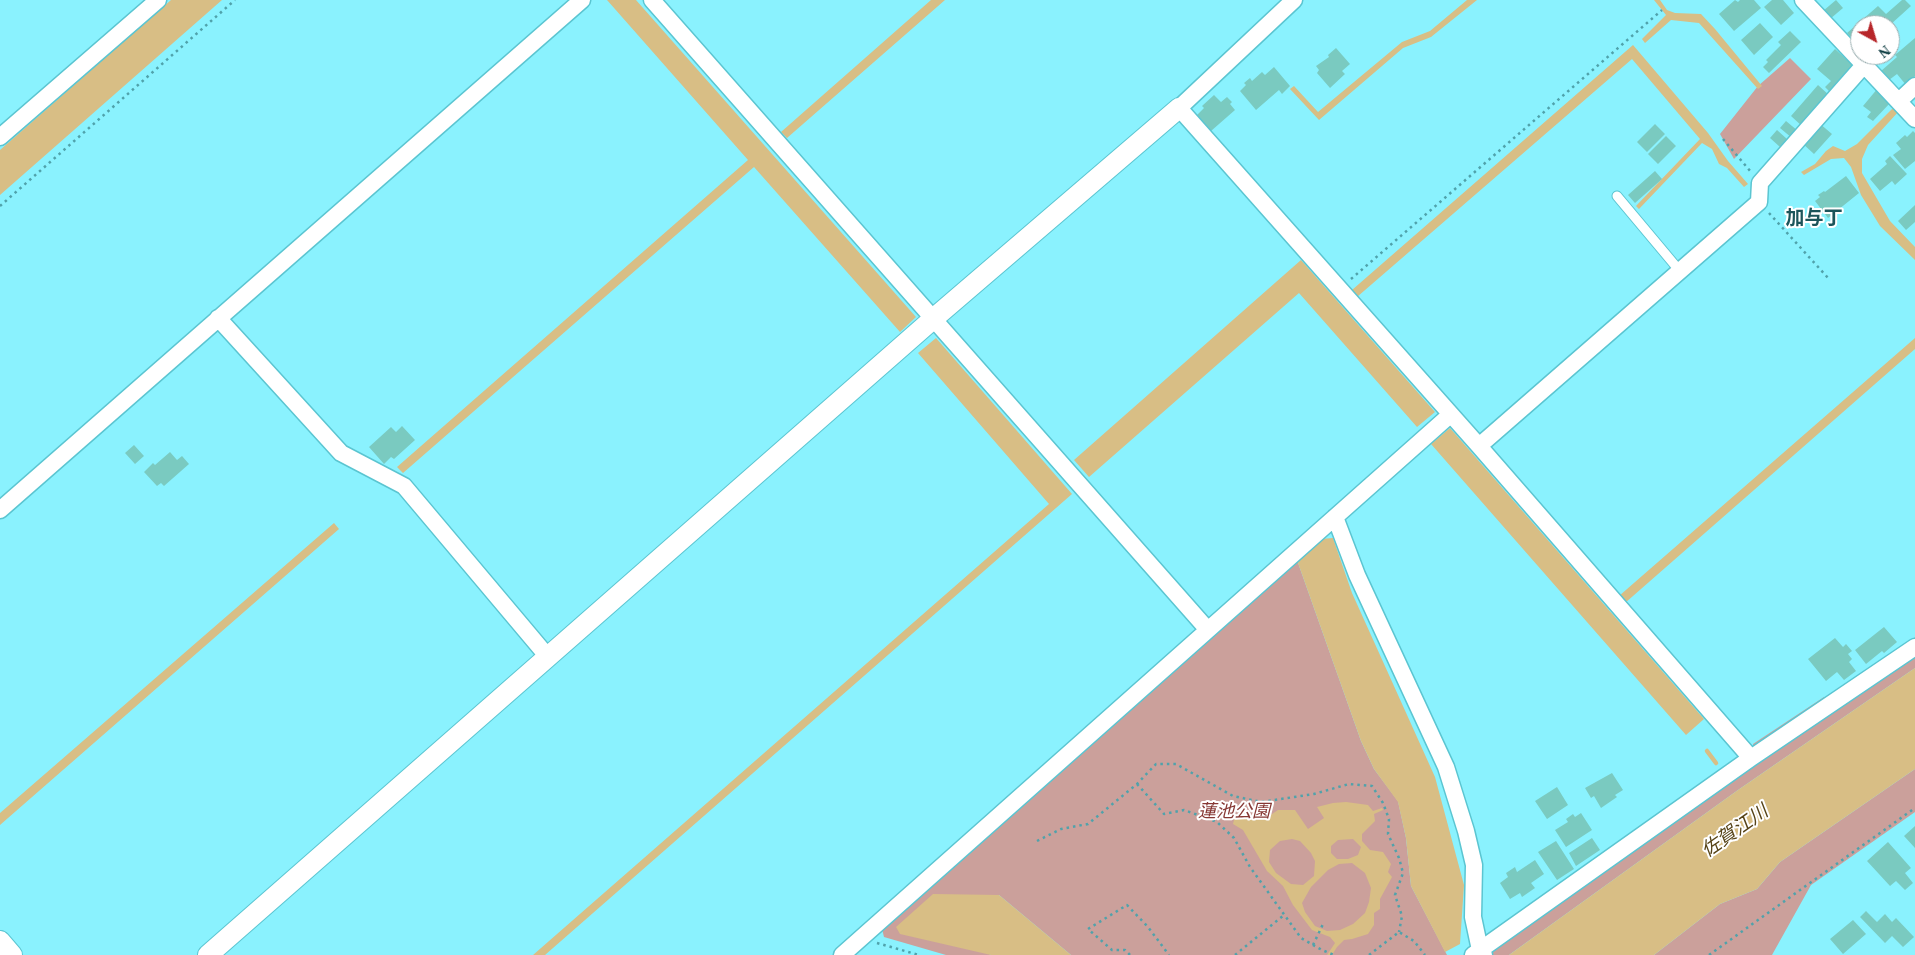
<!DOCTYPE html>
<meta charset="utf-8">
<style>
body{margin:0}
#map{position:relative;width:1915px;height:955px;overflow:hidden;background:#8af2fe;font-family:Georgia,serif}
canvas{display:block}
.north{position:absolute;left:1850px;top:15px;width:50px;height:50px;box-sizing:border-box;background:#fff;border:1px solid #99adaf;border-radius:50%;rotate:141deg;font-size:14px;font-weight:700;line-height:20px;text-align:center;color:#003237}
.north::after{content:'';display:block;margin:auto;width:18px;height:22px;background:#b7262a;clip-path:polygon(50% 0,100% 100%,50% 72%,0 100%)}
</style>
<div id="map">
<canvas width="1915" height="955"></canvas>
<div class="north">N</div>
</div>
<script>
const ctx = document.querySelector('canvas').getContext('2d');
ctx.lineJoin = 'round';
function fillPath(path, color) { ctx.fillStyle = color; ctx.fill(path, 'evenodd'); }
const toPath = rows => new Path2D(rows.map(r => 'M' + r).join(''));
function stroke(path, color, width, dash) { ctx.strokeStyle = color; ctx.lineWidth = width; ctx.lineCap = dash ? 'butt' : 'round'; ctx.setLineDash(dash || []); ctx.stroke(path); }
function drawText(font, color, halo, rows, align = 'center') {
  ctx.font = font + ' Georgia,"Noto Sans JP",serif'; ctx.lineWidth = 4; ctx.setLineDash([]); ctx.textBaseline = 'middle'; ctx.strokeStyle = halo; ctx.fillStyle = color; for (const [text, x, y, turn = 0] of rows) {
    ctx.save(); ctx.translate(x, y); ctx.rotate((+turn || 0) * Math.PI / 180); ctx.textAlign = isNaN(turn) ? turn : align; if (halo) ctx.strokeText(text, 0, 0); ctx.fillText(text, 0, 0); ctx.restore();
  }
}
fillPath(toPath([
 [1790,58,1811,79,1734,159,1720,134,1758,86],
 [1297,560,1361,741,1374,769,1398,801,1406,838,1411,886,1447,955,1071,955,999,895,989,954,991,955,946,955,884,937,882,929],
 [1915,637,1915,668,1738,790,1509,955,1484,955,1755,762,1753,744,1824,697,1834,707,1905,659],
 [1915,769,1915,812,1811,885,1772,955,1654,955,1720,904,1757,889,1780,862]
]), '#cba09b');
fillPath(toPath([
 [171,0,222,0,0,195,0,150],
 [607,0,636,0,916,317,900,332,754,167,403,473,397,467,748,160],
 [931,0,945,0,787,138,781,132],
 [1467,0,1477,0,1431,37,1403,48,1319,120,1290,89,1294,86,1318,112,1402,42,1430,31],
 [1654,0,1660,0,1667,10,1675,13,1701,14,1715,29,1762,86,1758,89,1699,23,1671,20,1645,43,1642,39,1666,15],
 [1633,45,1708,133,1728,161,1748,184,1744,187,1727,168,1719,164,1712,149,1702,143,1639,209,1636,206,1700,139,1632,59,1357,297,1352,290],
 [1894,107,1899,111,1868,145,1862,159,1862,173,1890,221,1915,247,1915,260,1880,226,1861,195,1851,167,1844,158,1831,159,1804,175,1801,172,1815,164,1826,151,1833,146,1845,151,1857,144],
 [1301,260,1435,412,1417,427,1299,293,1089,477,1074,460],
 [936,338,1072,494,545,955,533,955,1049,504,918,353],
 [1915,338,1915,349,1625,603,1619,596],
 [1450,428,1704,719,1686,735,1431,444],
 [334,523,339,529,0,825,0,813],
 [1333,538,1352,593,1435,777,1464,885,1460,944,1445,952,1411,886,1406,838,1398,802,1374,769,1361,741,1297,560,1320,539],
 [1915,668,1915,769,1780,862,1757,889,1720,904,1654,955,1509,955,1738,790],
 [1346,802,1368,805,1373,811,1382,808,1383,810,1374,814,1375,821,1362,834,1362,841,1370,850,1383,852,1391,864,1388,872,1392,877,1380,899,1380,909,1374,913,1374,925,1368,934,1352,939,1344,940,1337,947,1332,955,1327,955,1335,943,1330,937,1312,930,1293,905,1283,886,1267,871,1243,830,1233,824,1235,816,1242,813,1255,819,1269,816,1278,810,1295,810,1308,829,1324,818,1317,807,1333,803],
 [1292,839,1300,841,1311,853,1315,861,1314,876,1303,885,1291,884,1276,873,1269,862,1270,850,1280,841],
 [1353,839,1361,847,1358,855,1348,859,1337,859,1331,853,1331,846,1338,840],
 [1352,863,1365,873,1371,888,1369,902,1365,913,1353,924,1340,930,1327,931,1315,926,1305,912,1302,903,1311,887,1328,870,1339,864],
 [933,894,999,895,1071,955,991,955,900,934,896,927]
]), '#d8be85');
stroke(toPath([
 [1707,751,1716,763]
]), '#d8be85', 4.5);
fillPath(toPath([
 [1735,0,1738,2,1740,0,1754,0,1761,8,1734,31,1719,14],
 [1772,0,1783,0,1794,13,1781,25,1764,7],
 [1836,0,1843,8,1830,19,1823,11],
 [1902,0,1905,0,1911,6,1890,25,1860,25,1860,47,1847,33,1878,6,1886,14],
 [1760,23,1773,37,1754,55,1741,40],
 [1790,31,1801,42,1769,73,1763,67,1768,62,1766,60,1781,45,1778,42],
 [1915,38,1915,76,1906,85,1897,74,1889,80,1881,71,1897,57,1895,55],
 [1336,48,1350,64,1342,71,1345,74,1330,88,1317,73,1319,70,1316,66,1329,57,1328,55],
 [1835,49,1855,67,1832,94,1825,87,1831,81,1817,69],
 [1274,67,1290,86,1282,94,1279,90,1256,110,1240,91,1246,85,1244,83,1250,78,1252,81,1262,72,1265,75],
 [1818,85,1830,96,1803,127,1791,116],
 [1878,88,1892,101,1873,121,1867,117,1871,112,1863,106],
 [1214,95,1221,102,1227,97,1232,102,1230,104,1235,110,1211,131,1197,115,1204,108,1202,106],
 [1786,121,1798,131,1792,138,1780,128],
 [1819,123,1832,134,1814,154,1802,143],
 [1655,124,1665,134,1647,152,1637,142],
 [1777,130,1787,139,1780,147,1770,138],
 [1913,131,1915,133,1915,161,1905,169,1893,155,1901,149,1896,143,1905,135,1907,137],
 [1666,136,1676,146,1658,164,1648,154],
 [1890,156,1907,174,1895,185,1892,181,1880,191,1870,179,1887,164,1885,161],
 [1655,171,1662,179,1635,203,1628,195],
 [1846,176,1859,193,1828,218,1815,201,1820,197,1818,195,1824,191,1825,192],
 [1915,205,1915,222,1906,230,1898,221],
 [402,426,415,440,394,459,391,457,384,464,369,447,391,427,396,432],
 [134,445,144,456,135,464,125,453],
 [170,452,177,460,182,456,189,464,164,486,161,483,157,486,144,472,153,463,155,465],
 [1884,627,1897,642,1884,653,1882,651,1866,664,1855,650],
 [1835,638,1843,647,1846,644,1852,651,1848,654,1852,659,1849,662,1856,671,1844,680,1837,672,1826,681,1808,659],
 [1612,773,1623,790,1615,795,1617,797,1601,808,1594,796,1591,798,1585,788],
 [1557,787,1568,805,1547,819,1535,801],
 [1581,813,1592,830,1566,847,1555,830,1568,822,1566,819,1573,814,1575,817],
 [1915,826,1915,848,1904,836],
 [1592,838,1600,850,1576,866,1569,853],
 [1556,841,1574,869,1557,880,1538,852],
 [1888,842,1911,868,1905,873,1913,883,1905,890,1896,881,1890,886,1867,861],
 [1535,860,1544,874,1531,883,1535,888,1522,897,1520,893,1510,899,1500,883,1508,877,1506,873,1515,867,1517,872],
 [1866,911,1877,922,1885,914,1892,922,1896,918,1914,937,1903,947,1892,936,1885,943,1860,917],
 [1853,920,1866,934,1843,954,1830,939]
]), '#7acac0');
const service = toPath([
 [1617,196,1679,270]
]);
const minor = toPath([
 [652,0,1208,630],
 [1294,0,1179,108,1479,446,1751,758],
 [1803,0,1915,119],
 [1899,101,1915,86],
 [0,137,158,0],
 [218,318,341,453,404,486,548,657],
 [1479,446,1759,202,1760,183,1864,65],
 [0,510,582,0],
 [1335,517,1357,575,1446,767,1466,831,1474,865,1473,917,1480,950,1484,955],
 [842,955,1450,415],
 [1473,955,1751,758,1915,647]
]);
const tertiary = toPath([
 [0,941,12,955],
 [208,955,933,319,1179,108]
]);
stroke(service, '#5bc5d1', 11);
stroke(minor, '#5bc5d1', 19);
stroke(tertiary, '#5bc5d1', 22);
stroke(toPath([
 [1723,139,1751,172],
 [0,206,235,0],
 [1769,213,1829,279],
 [1351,279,1662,10],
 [1137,784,1164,814,1184,810,1217,822,1234,838,1250,867,1301,938,1322,950,1334,955],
 [1037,841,1061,829,1088,824,1137,784,1156,764,1176,764,1233,796,1261,802,1314,794,1349,784,1372,786,1383,803,1389,819,1388,834,1399,858,1403,873,1395,895,1402,916,1399,932],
 [877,943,919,955],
 [1313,945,1324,922],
 [1130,955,1125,950,1112,950,1088,929,1127,905,1148,927,1169,955],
 [1235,955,1284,915],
 [1369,955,1399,932,1414,941,1425,955],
 [1709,955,1915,808]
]), '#50a2ab', 2.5, [2.5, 4]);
stroke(service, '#fff', 9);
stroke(minor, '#fff', 16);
stroke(tertiary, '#fff', 20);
drawText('italic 18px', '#873834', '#fff', [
 ["蓮池公園",1234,810]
]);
drawText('bold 19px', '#1c555b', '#fff', [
 ["加与丁",1814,217]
]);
drawText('italic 19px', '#564317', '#fff', [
 ["佐賀江川",1734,830,-35]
]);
</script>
